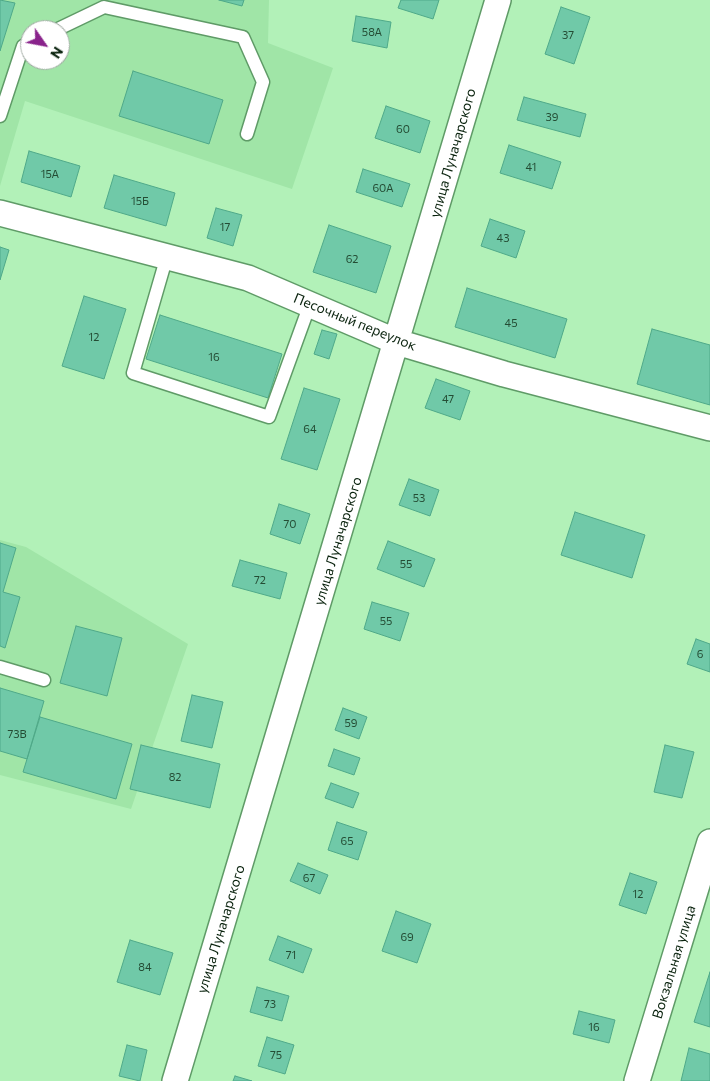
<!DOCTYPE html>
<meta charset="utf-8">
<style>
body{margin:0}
#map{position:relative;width:710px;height:1081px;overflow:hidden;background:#b2f1b8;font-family:Commissioner,sans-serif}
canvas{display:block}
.north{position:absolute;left:20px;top:20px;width:50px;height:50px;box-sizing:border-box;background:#fff;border:1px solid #9da79f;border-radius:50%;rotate:123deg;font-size:14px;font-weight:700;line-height:20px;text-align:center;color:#0a230e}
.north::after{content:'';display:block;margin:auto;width:18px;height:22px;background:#89238b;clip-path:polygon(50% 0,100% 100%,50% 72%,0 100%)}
</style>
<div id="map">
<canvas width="710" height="1081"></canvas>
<div class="north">N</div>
</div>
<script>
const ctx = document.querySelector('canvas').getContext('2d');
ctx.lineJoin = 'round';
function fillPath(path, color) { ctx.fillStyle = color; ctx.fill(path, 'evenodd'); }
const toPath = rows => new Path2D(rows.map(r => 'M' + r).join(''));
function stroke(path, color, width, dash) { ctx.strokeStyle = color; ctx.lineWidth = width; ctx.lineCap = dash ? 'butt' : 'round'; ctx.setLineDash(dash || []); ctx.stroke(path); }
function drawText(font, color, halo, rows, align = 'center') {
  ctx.font = font + ' Commissioner,sans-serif'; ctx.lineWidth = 5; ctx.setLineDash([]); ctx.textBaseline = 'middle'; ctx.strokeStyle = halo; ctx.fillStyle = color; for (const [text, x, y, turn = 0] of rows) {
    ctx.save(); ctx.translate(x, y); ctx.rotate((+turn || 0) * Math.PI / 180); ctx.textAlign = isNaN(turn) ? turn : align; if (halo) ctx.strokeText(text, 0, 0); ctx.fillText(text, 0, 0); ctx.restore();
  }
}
fillPath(toPath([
 [0,0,269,0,268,43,333,68,292,189,25,101,0,186],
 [30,30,60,30,60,60,30,60],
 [0,540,26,547,188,644,131,809,0,775]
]), '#a0e5a7');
const building = toPath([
 [0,0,15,3,0,51,0,0],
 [219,0,244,0,242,6,219,0],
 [401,0,439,0,433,19,398,8,401,0],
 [561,7,590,17,574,64,545,54,561,7],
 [356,16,391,22,387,48,352,41,356,16],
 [133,71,223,100,209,144,119,116,133,71],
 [524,97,586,114,580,137,517,120,524,97],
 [386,106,430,121,420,153,375,138,386,106],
 [509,145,561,162,552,189,500,173,509,145],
 [29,151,80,166,71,197,21,182,29,151],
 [363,169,410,184,402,207,356,192,363,169],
 [114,175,175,193,166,226,104,208,114,175],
 [216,208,242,215,233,246,207,238,216,208],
 [490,219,525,231,516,258,481,246,490,219],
 [329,225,391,246,376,293,313,272,329,225],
 [0,247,9,250,0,280,0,247],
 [467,288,567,319,555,358,455,327,467,288],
 [84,296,126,309,104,379,62,366,84,296],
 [160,315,282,354,268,398,146,359,160,315],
 [652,329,710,345,710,405,637,384,652,329],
 [322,330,337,334,329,359,314,354,322,330],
 [436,379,470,391,460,420,425,408,436,379],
 [304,388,340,399,317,470,281,459,304,388],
 [409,479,439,490,430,516,399,505,409,479],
 [279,504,310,514,300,544,270,534,279,504],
 [575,512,645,535,632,578,561,555,575,512],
 [388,541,435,559,424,587,377,569,388,541],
 [0,543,16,548,3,592,20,597,5,648,0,646,0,543],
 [240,560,287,573,280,599,232,586,240,560],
 [372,602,409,613,400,641,364,629,372,602],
 [76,626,122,638,107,696,60,683,76,626],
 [696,639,710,644,710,672,687,664,696,639],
 [0,688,44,701,27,759,0,751,0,688],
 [192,695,223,702,212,748,181,741,192,695],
 [343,708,367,717,359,739,335,730,343,708],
 [40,717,132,744,116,799,23,772,40,717],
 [141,745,220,764,210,808,130,789,141,745],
 [665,745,694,752,682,798,654,792,665,745],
 [334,749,360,758,354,775,328,766,334,749],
 [331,783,359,793,353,808,325,798,331,783],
 [337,822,367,832,358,860,328,850,337,822],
 [298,863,328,875,320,894,290,881,298,863],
 [630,873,657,882,646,914,619,905,630,873],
 [396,911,431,924,417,963,382,951,396,911],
 [278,936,312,949,303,973,269,960,278,936],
 [130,940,173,953,160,995,117,982,130,940],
 [710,972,710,1027,694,1022,710,972],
 [257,987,289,996,282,1021,250,1012,257,987],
 [579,1011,615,1020,609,1043,573,1034,579,1011],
 [267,1037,294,1045,285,1074,258,1066,267,1037],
 [127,1045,147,1050,140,1081,119,1076,127,1045],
 [689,1048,710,1054,710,1081,681,1081,689,1048],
 [235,1076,252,1081,233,1081,235,1076]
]);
fillPath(building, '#70c9a8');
stroke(building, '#4fa989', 1);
const service = toPath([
 [56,30,104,7,243,37,263,82,247,134],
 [0,116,23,46,30,42],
 [167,256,133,373,269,417,310,304],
 [0,667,44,680]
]);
const minor = toPath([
 [0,213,248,278,397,342,504,374,710,428],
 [175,1081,498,0],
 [637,1081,710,842]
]);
stroke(service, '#5f9b67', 15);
stroke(minor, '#5f9b67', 28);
stroke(service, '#fff', 12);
stroke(minor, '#fff', 25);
drawText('11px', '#244c34', null, [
 ["58А",372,32],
 ["37",568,35],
 ["39",552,117],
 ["60",403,129],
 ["41",531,167],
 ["15А",50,174],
 ["60А",383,188],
 ["15Б",140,201],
 ["17",225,227],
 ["43",503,238],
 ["62",352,259],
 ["45",511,323],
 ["12",94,337],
 ["16",214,357],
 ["47",448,399],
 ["64",310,429],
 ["53",419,498],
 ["70",290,524],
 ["55",406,564],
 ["72",260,580],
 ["55",386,621],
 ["6",700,654],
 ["59",351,723],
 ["73В",17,734],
 ["82",175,777],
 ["65",347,841],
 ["67",309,878],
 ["12",638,894],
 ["69",407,937],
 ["71",291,955],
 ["84",145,967],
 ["73",270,1004],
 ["16",594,1027],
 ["75",276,1055]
]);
drawText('14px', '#0a230e', '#fff', [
 ["улица Луначарского",453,153,-74],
 ["Песочный переулок",355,322,22],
 ["улица Луначарского",338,541,-73],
 ["улица Луначарского",221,929,-73],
 ["Вокзальная улица",674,962,-73]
]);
</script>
